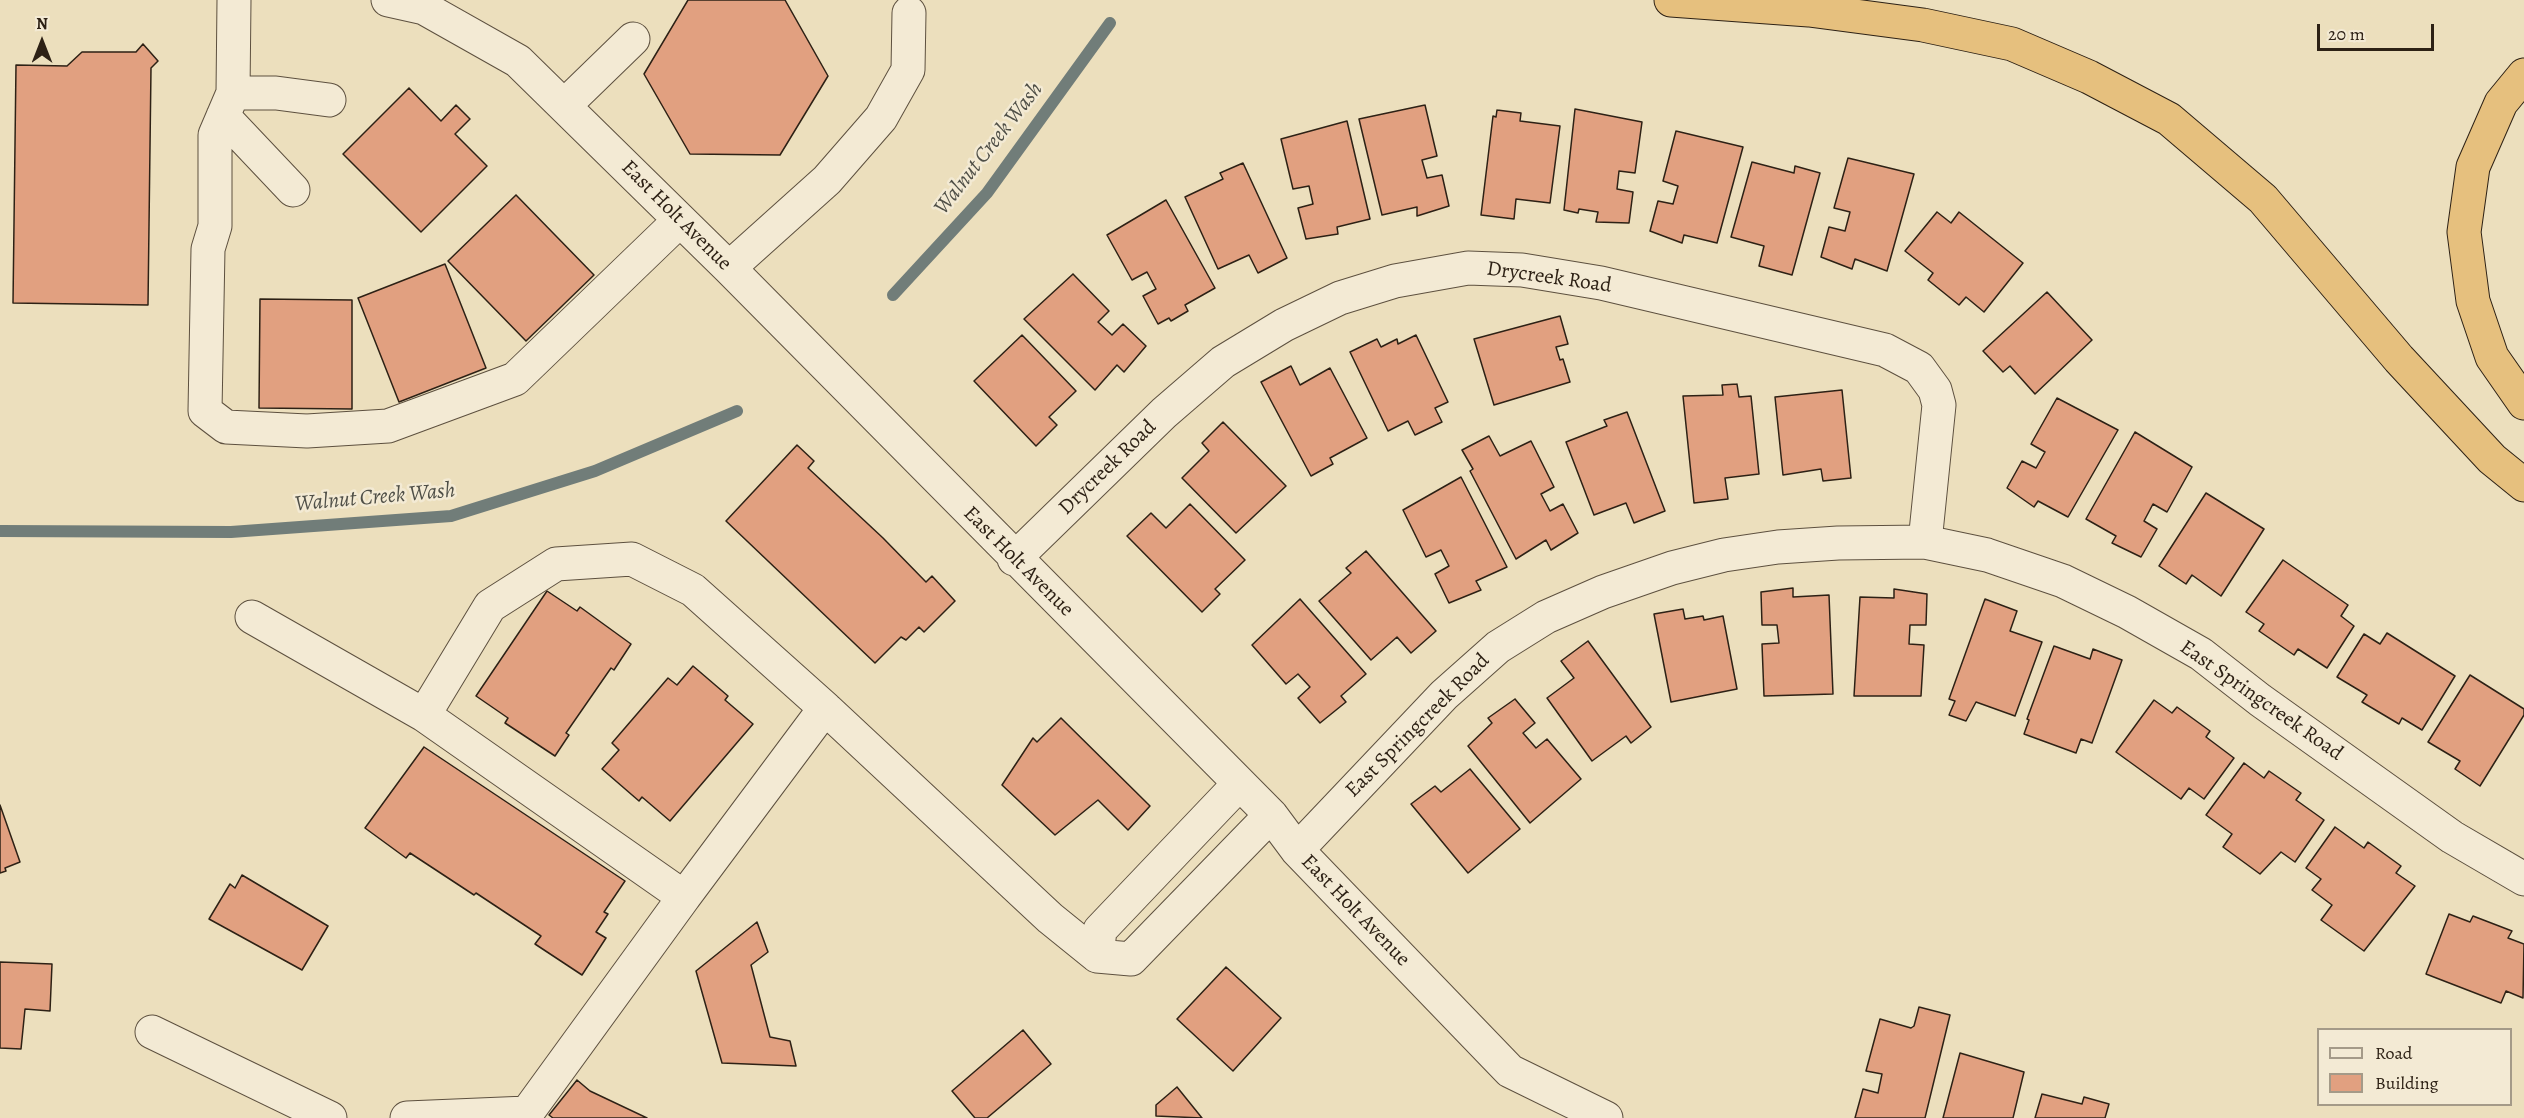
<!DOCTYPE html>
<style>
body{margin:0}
#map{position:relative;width:2524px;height:1118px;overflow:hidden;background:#ecdfbd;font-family:Alegreya,serif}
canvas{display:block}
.legend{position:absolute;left:2317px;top:1028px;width:195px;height:78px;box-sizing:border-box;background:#f3ead4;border:2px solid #a49a88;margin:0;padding:8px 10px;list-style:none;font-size:18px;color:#2d2115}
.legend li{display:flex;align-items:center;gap:12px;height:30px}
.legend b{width:30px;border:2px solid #a49a88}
.north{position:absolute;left:12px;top:12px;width:60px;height:60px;-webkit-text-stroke:4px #f3ead4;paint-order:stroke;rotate:0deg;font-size:16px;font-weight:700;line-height:24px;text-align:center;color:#2d2115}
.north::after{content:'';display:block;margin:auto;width:21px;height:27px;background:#2d2115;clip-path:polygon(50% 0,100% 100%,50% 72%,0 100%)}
.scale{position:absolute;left:2317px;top:24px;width:117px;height:27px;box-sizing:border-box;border:3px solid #2d2115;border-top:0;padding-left:8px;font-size:18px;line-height:21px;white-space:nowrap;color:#2d2115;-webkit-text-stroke:4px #f3ead4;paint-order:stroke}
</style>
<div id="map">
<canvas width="2524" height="1118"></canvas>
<ul class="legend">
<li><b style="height:8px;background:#f3ead4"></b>Road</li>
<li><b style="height:16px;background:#e1a080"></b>Building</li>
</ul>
<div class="north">N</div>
<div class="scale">20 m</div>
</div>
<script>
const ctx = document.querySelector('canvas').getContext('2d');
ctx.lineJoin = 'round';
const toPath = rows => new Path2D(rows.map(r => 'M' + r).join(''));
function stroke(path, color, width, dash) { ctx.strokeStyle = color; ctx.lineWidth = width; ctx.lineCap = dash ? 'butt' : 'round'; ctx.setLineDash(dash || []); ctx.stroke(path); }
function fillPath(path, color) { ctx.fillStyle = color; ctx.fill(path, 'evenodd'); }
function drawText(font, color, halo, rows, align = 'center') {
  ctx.font = font + ' Alegreya,serif'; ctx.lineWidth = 5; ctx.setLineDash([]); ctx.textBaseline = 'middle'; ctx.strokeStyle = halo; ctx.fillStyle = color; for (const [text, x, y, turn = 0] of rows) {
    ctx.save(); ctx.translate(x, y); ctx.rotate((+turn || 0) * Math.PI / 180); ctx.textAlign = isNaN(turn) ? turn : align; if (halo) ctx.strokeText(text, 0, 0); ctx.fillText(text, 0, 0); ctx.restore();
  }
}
stroke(toPath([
 [893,295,987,193,1110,23],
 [0,531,231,532,451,516,595,471,737,411]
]), '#717d79', 12);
const building = toPath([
 [688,0,785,0,828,76,780,155,690,154,644,74,688,0],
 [143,44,158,61,151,68,148,305,13,303,16,65,67,66,82,52,136,52,143,44],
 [409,88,441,121,456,105,470,119,455,134,487,166,421,232,343,154,409,88],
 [1425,105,1437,156,1422,160,1427,178,1442,175,1449,206,1417,216,1417,207,1382,215,1359,119,1425,105],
 [1575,109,1642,122,1635,173,1619,171,1617,189,1633,192,1629,223,1596,222,1598,212,1579,209,1578,213,1564,210,1575,109],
 [1497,110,1521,113,1520,121,1560,126,1550,203,1516,199,1514,219,1481,215,1493,116,1496,117,1497,110],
 [1347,121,1370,219,1337,227,1338,234,1306,239,1298,208,1313,204,1309,186,1293,189,1281,139,1347,121],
 [1676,131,1743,147,1717,243,1684,235,1682,243,1650,231,1658,201,1673,204,1678,186,1663,181,1676,131],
 [1848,158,1914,174,1887,271,1855,259,1852,269,1821,257,1829,227,1845,231,1850,212,1834,208,1848,158],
 [1752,162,1794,173,1795,166,1820,173,1792,275,1759,266,1764,246,1731,237,1752,162],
 [1243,163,1287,258,1258,273,1249,255,1218,269,1185,197,1223,179,1220,173,1243,163],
 [516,195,594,275,526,341,448,261,516,195],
 [1166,200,1215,288,1185,305,1188,311,1171,321,1169,318,1158,324,1143,296,1156,289,1147,272,1132,280,1107,235,1166,200],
 [1937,212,1951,223,1959,212,2023,263,1984,312,1966,297,1959,305,1928,280,1933,273,1905,251,1937,212],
 [445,264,486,368,399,402,358,298,445,264],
 [1073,274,1109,311,1098,322,1112,335,1123,324,1146,346,1124,372,1117,365,1095,390,1024,319,1073,274],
 [2047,292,2092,340,2035,394,2010,366,2003,372,1983,351,2047,292],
 [260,299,352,300,352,409,259,408,260,299],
 [1560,316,1568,344,1556,347,1560,360,1563,359,1570,382,1494,405,1474,339,1560,316],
 [1022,335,1076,391,1049,417,1057,425,1036,446,974,381,1022,335],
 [1416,335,1448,402,1435,408,1442,422,1415,435,1408,421,1388,431,1350,352,1377,339,1381,347,1397,339,1398,344,1416,335],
 [1291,366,1300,385,1330,368,1367,438,1330,458,1333,464,1311,476,1261,382,1291,366],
 [1737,384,1739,397,1751,396,1759,474,1725,478,1728,499,1694,503,1683,396,1723,395,1722,385,1737,384],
 [1842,390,1851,478,1823,481,1821,469,1783,475,1775,397,1842,390],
 [2057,398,2118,430,2068,517,2038,501,2034,507,2007,488,2022,461,2036,468,2045,452,2031,444,2057,398],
 [1627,412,1665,511,1634,523,1626,503,1594,515,1566,442,1607,426,1604,420,1627,412],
 [1223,422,1286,486,1236,533,1182,478,1209,451,1202,443,1223,422],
 [2135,432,2192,467,2167,512,2153,504,2144,521,2157,529,2141,557,2112,543,2116,536,2086,519,2135,432],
 [1489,436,1500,456,1531,441,1554,487,1541,494,1550,511,1563,504,1578,533,1551,550,1546,540,1516,559,1470,471,1473,469,1462,450,1489,436],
 [797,445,814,461,808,468,883,538,926,582,932,576,955,601,924,632,919,627,906,640,901,637,875,663,726,521,797,445],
 [1461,477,1507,567,1476,581,1481,590,1449,603,1435,574,1449,566,1441,550,1426,557,1403,510,1461,477],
 [2206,493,2264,529,2221,596,2192,575,2186,584,2159,566,2206,493],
 [1190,504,1245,560,1215,589,1220,594,1202,612,1127,536,1151,513,1166,528,1190,504],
 [1366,551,1436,631,1411,653,1397,637,1371,660,1319,601,1351,573,1346,568,1366,551],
 [2283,560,2348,605,2341,616,2354,626,2327,668,2298,649,2294,655,2259,631,2264,624,2246,612,2283,560],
 [1793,588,1793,597,1829,595,1833,694,1764,696,1762,644,1779,643,1777,625,1762,625,1761,592,1793,588],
 [1894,589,1927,594,1926,625,1910,625,1909,644,1924,645,1921,696,1854,696,1860,597,1894,598,1894,589],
 [547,591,577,611,580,607,631,644,614,670,611,668,566,733,569,735,555,756,505,723,508,718,476,696,547,591],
 [1300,599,1366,674,1341,696,1346,702,1320,723,1298,698,1310,687,1298,674,1286,684,1252,645,1300,599],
 [1985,599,2017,611,2010,631,2042,642,2015,716,1976,702,1966,721,1949,715,1955,701,1949,699,1985,599],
 [1683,609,1685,619,1703,616,1704,620,1723,616,1737,689,1671,702,1654,614,1683,609],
 [2387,633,2455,676,2422,730,2402,718,2399,724,2362,702,2367,695,2337,677,2364,634,2380,644,2387,633],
 [1588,641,1651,727,1631,743,1626,736,1592,761,1547,698,1574,678,1561,661,1588,641],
 [2054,646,2090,659,2093,649,2122,660,2092,743,2081,739,2076,753,2024,734,2029,720,2027,719,2054,646],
 [693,666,728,696,725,700,753,724,670,821,642,797,639,801,602,769,619,750,612,743,668,678,677,685,693,666],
 [2470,675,2524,709,2524,715,2480,786,2455,769,2460,761,2428,742,2470,675],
 [1515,699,1535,723,1523,733,1536,748,1547,739,1581,779,1530,823,1468,746,1492,723,1488,718,1515,699],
 [2154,700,2172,713,2177,707,2210,731,2206,737,2234,758,2204,799,2189,788,2181,799,2116,752,2154,700],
 [1061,718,1150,806,1128,830,1098,800,1055,835,1002,785,1033,738,1037,742,1061,718],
 [424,747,625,881,604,912,608,914,596,932,606,938,582,975,535,944,541,936,476,893,474,895,410,853,406,858,365,828,424,747],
 [2244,763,2264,778,2269,771,2301,793,2296,800,2324,820,2295,862,2281,852,2260,874,2223,847,2232,834,2206,815,2244,763],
 [1470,769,1520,829,1468,873,1411,804,1435,786,1441,792,1470,769],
 [0,805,20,862,5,868,6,871,0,873,0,805],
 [2335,827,2364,848,2368,842,2401,866,2396,873,2415,886,2364,951,2321,920,2332,905,2312,890,2321,879,2306,868,2335,827],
 [242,875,328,926,302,970,209,919,230,884,235,888,242,875],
 [2449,914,2470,922,2473,916,2512,931,2508,938,2524,944,2523,998,2506,991,2501,1003,2426,974,2449,914],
 [757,922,768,952,751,965,770,1037,790,1041,796,1066,722,1063,696,971,757,922],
 [0,962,52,964,50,1011,25,1009,21,1049,0,1048,0,962],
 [1226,967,1281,1018,1233,1071,1177,1019,1226,967],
 [1919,1007,1950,1015,1925,1118,1855,1118,1863,1089,1878,1093,1882,1074,1866,1071,1880,1019,1911,1028,1914,1026,1919,1007],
 [1023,1030,1051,1064,987,1118,975,1118,952,1091,1023,1030],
 [1960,1053,2024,1072,2013,1118,1943,1118,1960,1053],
 [577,1080,590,1091,647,1118,553,1118,549,1115,577,1080],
 [1177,1087,1202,1118,1156,1116,1156,1105,1177,1087],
 [2042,1094,2082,1104,2084,1097,2109,1104,2105,1118,2035,1118,2042,1094]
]);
fillPath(building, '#e1a080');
stroke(building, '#2d2115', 1.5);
const minor = toPath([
 [234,0,233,93,215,135,215,226,208,249,205,411,226,427,307,431,388,426,515,379,680,220],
 [388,0,424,8,518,61,729,268,1271,815,1297,850,1510,1071,1606,1118],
 [233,93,276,93,329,100],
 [564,106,633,39],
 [223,116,293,190],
 [729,268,827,180,881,118,908,70,909,13],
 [1014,559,1164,413,1223,362,1284,325,1340,298,1395,281,1468,268,1522,270,1601,283,1885,350,1919,368,1935,390,1939,405,1925,542],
 [252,617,424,715],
 [825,708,684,897,424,715,490,606,556,564,632,559,693,590,825,708,1050,918,1097,956,1131,959,1271,815],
 [1297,850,1444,695,1498,647,1546,617,1603,592,1672,568,1724,555,1778,547,1838,543,1925,542,1987,555,2063,581,2127,612,2201,654,2260,700,2452,837,2524,879],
 [1097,956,1100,930,1239,784],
 [152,1032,330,1118],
 [407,1118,527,1113,684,897]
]);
const highway = toPath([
 [1671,0,1809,10,1923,25,2012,44,2089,77,2169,119,2263,199,2399,359,2492,459,2524,485],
 [2524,75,2501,103,2473,167,2464,232,2473,301,2492,357,2524,403]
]);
stroke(minor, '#5d503f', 35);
stroke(highway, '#2d2115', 35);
stroke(minor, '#f3ead4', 33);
stroke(highway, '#e6c07e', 33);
drawText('21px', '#2d2115', '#f3ead4', [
 ["East Holt Avenue",676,216,45],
 ["Drycreek Road",1549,278,8],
 ["Drycreek Road",1108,468,-44],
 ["East Holt Avenue",1018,562,45],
 ["East Springcreek Road",2261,701,35],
 ["East Springcreek Road",1418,726,-45],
 ["East Holt Avenue",1355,911,46]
]);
drawText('italic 22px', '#4f4f47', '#f3ead4', [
 ["Walnut Creek Wash",989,149,-52],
 ["Walnut Creek Wash",375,498,-5]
]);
</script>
